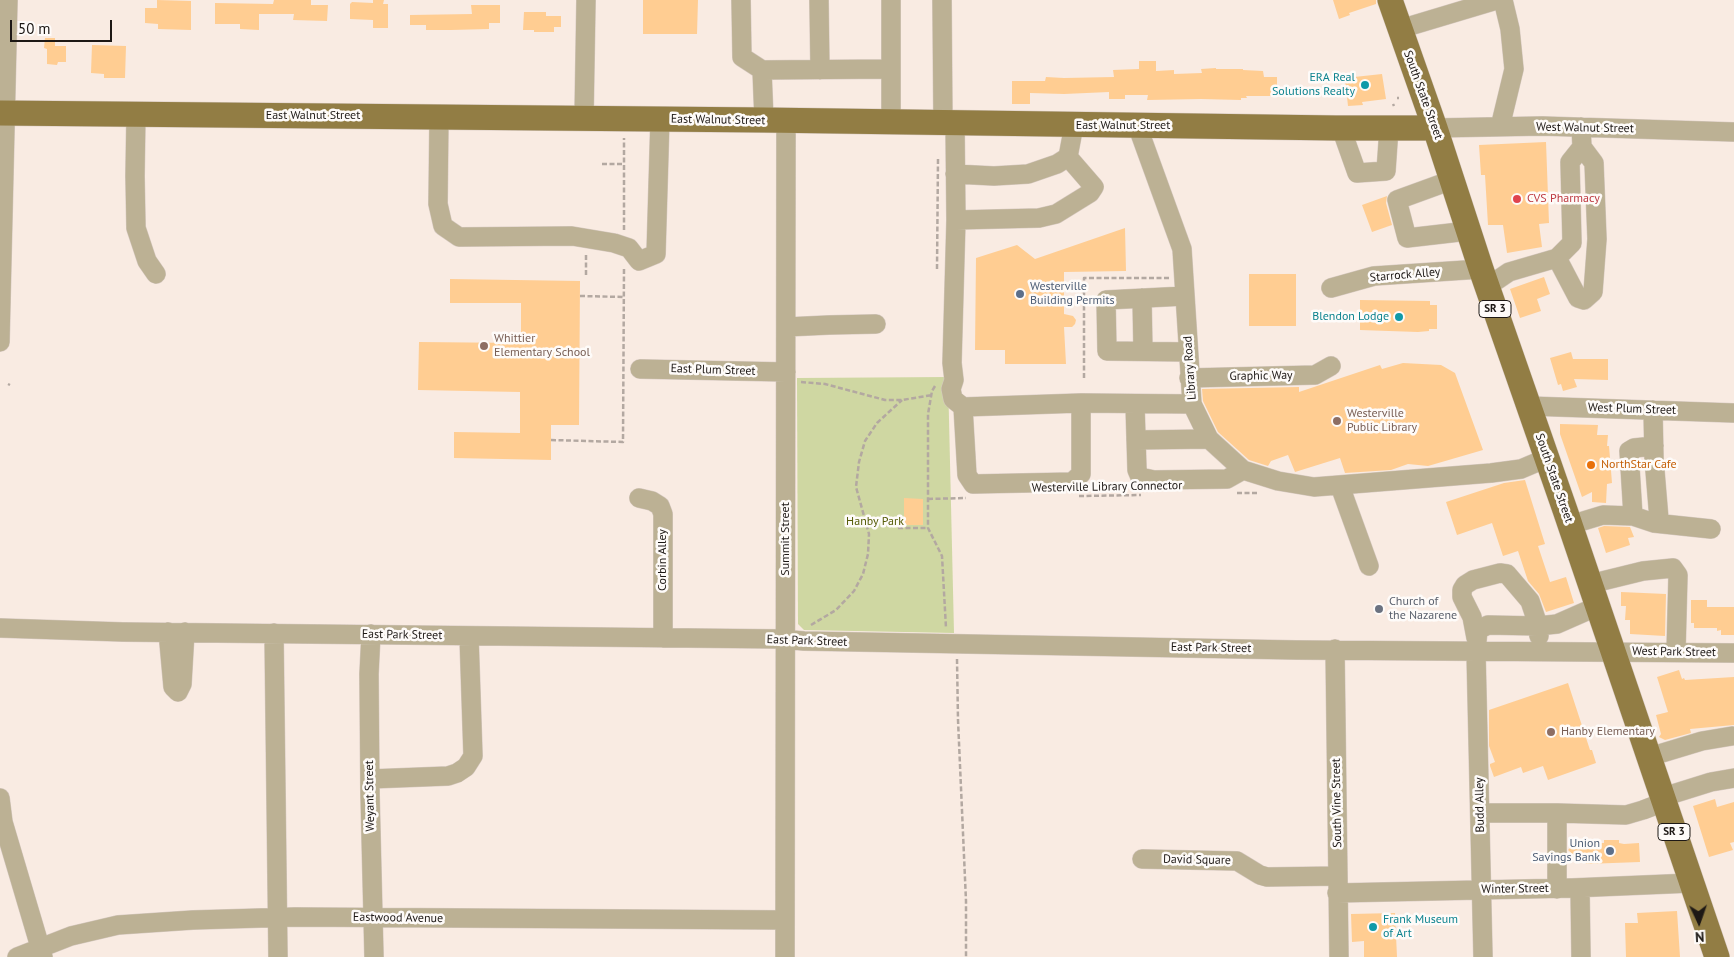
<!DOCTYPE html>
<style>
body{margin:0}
#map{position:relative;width:1734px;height:957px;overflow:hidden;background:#f9ebe2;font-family:"PT Sans",sans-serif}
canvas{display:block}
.north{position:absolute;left:1674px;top:897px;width:50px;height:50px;-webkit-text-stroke:4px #fefbf9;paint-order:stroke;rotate:177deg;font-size:14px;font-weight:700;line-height:20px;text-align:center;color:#1d1815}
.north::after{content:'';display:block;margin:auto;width:18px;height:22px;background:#1d1815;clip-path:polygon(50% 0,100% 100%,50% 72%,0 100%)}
.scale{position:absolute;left:10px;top:20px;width:102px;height:22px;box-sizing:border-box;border:2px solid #1d1815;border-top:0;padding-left:6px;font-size:15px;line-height:18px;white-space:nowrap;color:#1d1815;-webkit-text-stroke:4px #fefbf9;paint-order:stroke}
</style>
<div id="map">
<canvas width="1734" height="957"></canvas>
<div class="north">N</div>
<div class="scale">50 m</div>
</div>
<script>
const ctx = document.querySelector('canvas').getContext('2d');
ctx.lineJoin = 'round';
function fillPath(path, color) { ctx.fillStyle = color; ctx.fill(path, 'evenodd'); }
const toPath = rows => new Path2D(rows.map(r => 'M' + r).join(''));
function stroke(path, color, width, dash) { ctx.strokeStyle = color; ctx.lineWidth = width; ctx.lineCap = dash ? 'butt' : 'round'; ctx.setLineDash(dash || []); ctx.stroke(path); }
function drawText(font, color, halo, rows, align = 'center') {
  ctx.font = font + ' "PT Sans",sans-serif'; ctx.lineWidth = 5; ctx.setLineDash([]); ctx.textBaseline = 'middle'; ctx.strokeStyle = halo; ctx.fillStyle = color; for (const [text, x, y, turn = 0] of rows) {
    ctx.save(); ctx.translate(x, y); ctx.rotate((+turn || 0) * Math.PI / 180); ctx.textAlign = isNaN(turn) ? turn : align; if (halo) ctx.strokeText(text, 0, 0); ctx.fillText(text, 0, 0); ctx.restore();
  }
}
fillPath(toPath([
 [948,377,954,633,804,630,798,624,797,378]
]), '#cfd7a2');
fillPath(toPath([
 [157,0,191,1,191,30,158,29,158,24,145,23,145,8,157,8],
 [274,0,311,0,311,5,328,5,327,21,293,20,294,14,259,14,259,30,240,29,240,24,215,24,215,3,273,4],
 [373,0,384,0,383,4,388,4,388,28,373,28,373,20,350,19,350,4,352,2,373,3],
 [643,0,698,0,697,34,643,34],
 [1333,0,1376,0,1376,4,1349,13,1350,15,1339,19],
 [471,5,500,5,500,23,489,23,489,29,451,30,426,30,426,25,410,25,410,15,472,14],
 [524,12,546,12,546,16,561,16,561,27,554,27,554,32,534,32,534,30,523,30],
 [45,38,55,38,55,46,66,46,66,62,58,62,57,65,47,64,47,49,44,48],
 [92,45,126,46,125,78,104,78,104,74,91,73],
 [1139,61,1156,61,1156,71,1174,70,1174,74,1202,73,1201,69,1216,68,1216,69,1243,69,1243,70,1263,71,1264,77,1277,77,1277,96,1246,96,1247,98,1241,98,1241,100,1201,99,1147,100,1148,95,1125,95,1125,99,1109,99,1109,92,1064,94,1030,93,1030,104,1012,104,1012,81,1045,81,1046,77,1064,78,1114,77,1113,70,1139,69],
 [1382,74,1386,99,1362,102,1363,105,1348,106,1345,78],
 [1546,142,1549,223,1539,224,1542,247,1507,253,1503,225,1488,225,1485,175,1481,175,1479,145],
 [1387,196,1386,203,1392,225,1372,232,1362,205],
 [1125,228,1126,271,1064,272,1064,314,1073,316,1076,320,1075,324,1072,327,1064,327,1066,364,1005,364,1005,350,975,350,976,258,1017,245,1035,259],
 [1249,274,1296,274,1296,326,1249,326],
 [1544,277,1550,294,1537,299,1541,311,1520,318,1510,289],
 [450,279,580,281,579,425,551,425,551,460,454,458,454,432,520,433,520,392,418,390,419,342,521,343,521,303,450,303],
 [1360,300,1430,301,1430,305,1437,305,1437,329,1429,329,1429,331,1418,332,1360,330],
 [1571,352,1573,359,1608,359,1608,380,1574,379,1577,387,1563,391,1561,384,1558,385,1550,358],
 [1403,363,1441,365,1455,373,1483,450,1428,466,1408,464,1391,470,1345,473,1340,458,1295,472,1288,455,1271,461,1268,466,1249,460,1218,432,1203,401,1202,389,1299,387,1299,392,1380,365,1382,369],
 [1560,424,1598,425,1597,435,1608,435,1607,446,1609,446,1612,483,1607,484,1606,503,1592,502,1592,492,1582,497,1560,434],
 [1525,480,1545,544,1538,546,1550,582,1566,577,1574,603,1546,612,1539,594,1528,581,1518,551,1503,556,1492,523,1457,535,1446,502,1504,483],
 [904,498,923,499,923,525,904,525],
 [1604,526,1630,527,1634,537,1628,538,1630,545,1606,553,1598,528],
 [1621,592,1666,594,1665,636,1630,634,1630,620,1625,620,1626,606,1621,606],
 [1691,600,1707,600,1707,607,1734,607,1734,635,1721,635,1721,630,1717,631,1717,628,1694,628,1694,623,1691,623],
 [1679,670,1682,679,1684,678,1685,680,1734,677,1734,725,1690,729,1691,733,1665,740,1659,737,1661,734,1656,715,1668,712,1657,677],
 [1568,683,1590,750,1592,750,1596,763,1548,780,1543,766,1523,773,1521,767,1494,777,1490,766,1490,764,1495,762,1489,746,1489,710],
 [1715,799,1717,807,1734,802,1734,842,1730,843,1733,850,1709,857,1693,806],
 [1604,840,1619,840,1619,843,1624,844,1639,843,1640,862,1586,864,1585,860,1579,860,1568,850,1576,842,1579,846,1599,845,1599,843,1604,843],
 [1677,911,1680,957,1626,957,1625,923,1638,923,1637,913],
 [1395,913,1397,957,1364,957,1364,941,1352,942,1351,914]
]), '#ffcd92');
const minor = toPath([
 [741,0,742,57,762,70,890,69],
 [819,0,820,70],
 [891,0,891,123],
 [942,0,943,124],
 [1400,29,1497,0],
 [762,70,764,120],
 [136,114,135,176,136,228,147,261,156,274],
 [439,117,438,204,443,226,459,237,572,236,614,243,629,248,639,261,656,254,660,119],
 [584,118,586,0],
 [955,124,956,220,952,363,954,380,951,389,953,399,963,407,1081,403,1192,404],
 [1137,125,1182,249,1192,404,1209,439,1243,470,1278,481,1314,487,1491,473,1521,469,1547,458],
 [1500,127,1514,69,1510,29,1503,0],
 [1341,128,1357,173,1386,171,1389,128],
 [1435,128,1542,126,1734,132],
 [955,174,994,176,1028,174,1057,164,1068,157,1074,125],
 [1452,180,1397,200,1407,238,1468,231],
 [956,220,1039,218,1056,214,1090,193,1094,187,1068,157],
 [1557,258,1572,243,1570,162,1582,147],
 [1487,287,1509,272,1557,258,1578,298,1584,300,1593,292,1597,239,1594,163,1582,147,1581,127],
 [1331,288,1374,276,1481,269],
 [1185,296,1106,300,1107,351,1188,352],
 [1142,298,1143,351],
 [786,327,829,325,876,324],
 [0,342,8,0],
 [640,369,786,372],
 [1189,378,1315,375,1331,366],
 [1135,405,1137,470,1140,477,1154,480,1227,479,1243,470],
 [1529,406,1734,413],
 [963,407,967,475,973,484,1072,482,1081,474,1081,403],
 [1136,440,1209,439],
 [1340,486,1369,566],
 [639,498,652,501,660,506,663,514,663,638],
 [1633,516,1629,451,1634,448,1654,446],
 [1654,523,1711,529],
 [1570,525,1603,515,1633,516,1654,523,1659,519,1654,459,1653,410],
 [1590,584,1643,571,1673,568,1678,575,1676,652],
 [0,628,123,632,781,639,804,641,1296,650,1734,653],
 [168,632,173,687,178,692,182,684,185,632],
 [274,633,278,957],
 [371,634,369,674,370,794,374,957],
 [1476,638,1472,617,1462,597,1462,590,1465,585,1473,580,1500,573,1507,574,1530,601,1536,619,1539,636],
 [1335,649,1339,957],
 [1649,757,1702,741,1732,736],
 [370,779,448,776,457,773,466,767,473,756,469,636],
 [1663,797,1711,782,1734,778],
 [0,798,3,822,43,957],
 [1481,813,1557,813,1557,889],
 [1557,813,1626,815,1643,810,1664,802],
 [1142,859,1237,861,1260,875,1267,877,1338,876],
 [1580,888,1581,957],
 [1337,893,1572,888,1692,883],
 [17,957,71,936,118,925,193,920,295,917,785,920],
 [785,957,786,121],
 [1483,957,1476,652,1478,630,1488,625,1538,626,1557,624,1598,606]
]);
const major = toPath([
 [1390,0,1435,128,1481,269,1565,510,1717,957],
 [0,113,764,120,1336,128,1435,128]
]);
stroke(minor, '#d6c9c1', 20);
stroke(major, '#d6c9c1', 26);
stroke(toPath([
 [1397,98,1399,98],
 [1393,104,1394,106],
 [602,164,624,164],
 [624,230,624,138],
 [937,269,938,159],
 [586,275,586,254],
 [580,296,624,297],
 [1084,378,1084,278,1170,278],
 [801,382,825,384,885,400,902,400,932,395],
 [8,384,10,385],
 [935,386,932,391,928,414,928,528,942,556,946,628],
 [551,440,623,442,624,268],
 [1237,493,1259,493],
 [1079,496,1141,495],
 [928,499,966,498],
 [898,528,928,528],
 [811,625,836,610,854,591,863,574,868,554,869,534,856,487,859,462,865,441,877,423,902,400],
 [957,659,958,720,966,901,966,957]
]), '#b3a8a1', 2.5, [5, 2.5]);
stroke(minor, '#bcb194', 19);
stroke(major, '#927d44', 25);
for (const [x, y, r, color] of [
 [1365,85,5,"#0f9aa8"],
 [1517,199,5,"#e0444e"],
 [1020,294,5,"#5c6f8a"],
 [1399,317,5,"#0f9aa8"],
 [484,346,5,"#8d6e63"],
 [1337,421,5,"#8d6e63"],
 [1591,465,5,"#e8710a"],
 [1379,609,5,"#6b7280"],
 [1551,732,5,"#8d6e63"],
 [1610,851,5,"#5c6f8a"],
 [1373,927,5,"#0f9aa8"]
]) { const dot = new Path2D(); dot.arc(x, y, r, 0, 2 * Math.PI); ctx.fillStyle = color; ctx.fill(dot); stroke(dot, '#fefbf9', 2); }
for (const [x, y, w] of [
 [1495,309,32],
 [1674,832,32]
]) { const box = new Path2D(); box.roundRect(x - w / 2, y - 8.5, w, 17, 4); ctx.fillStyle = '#fefbf9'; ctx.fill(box); stroke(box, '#1d1815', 1); }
drawText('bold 11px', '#1d1815', null, [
 ["SR 3",1495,309],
 ["SR 3",1674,832]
]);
drawText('12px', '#0d838f', '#fefbf9', [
 ["ERA Real",1355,78],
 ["Solutions Realty",1355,92],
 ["Blendon Lodge",1389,317],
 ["Frank Museum",1383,920,"left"],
 ["of Art",1383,934,"left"]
], 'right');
drawText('12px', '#1d1815', '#fefbf9', [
 ["South State Street",1423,95,70],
 ["East Walnut Street",313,116],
 ["East Walnut Street",718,120,1],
 ["East Walnut Street",1123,126],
 ["West Walnut Street",1585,128,1],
 ["Starrock Alley",1405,275,-5],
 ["Library Road",1190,368,-94],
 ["East Plum Street",713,370,2],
 ["Graphic Way",1261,376,-1],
 ["West Plum Street",1632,409,2],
 ["South State Street",1554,478,71],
 ["Westerville Library Connector",1107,487,-1],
 ["Summit Street",786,539,-90],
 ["Corbin Alley",663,560,-90],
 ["East Park Street",402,635,1],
 ["East Park Street",807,641,2],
 ["East Park Street",1211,648,1],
 ["West Park Street",1674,652,1],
 ["Weyant Street",370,796,-91],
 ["South Vine Street",1337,803,-91],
 ["Budd Alley",1480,805,-91],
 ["David Square",1197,860,1],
 ["Winter Street",1515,889,-1],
 ["Eastwood Avenue",398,918,1]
]);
drawText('12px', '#be3a42', '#fefbf9', [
 ["CVS Pharmacy",1527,199]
], 'left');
drawText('12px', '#4e5e75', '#fefbf9', [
 ["Westerville",1030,287],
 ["Building Permits",1030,301],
 ["Union",1600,844,"right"],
 ["Savings Bank",1600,858,"right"]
], 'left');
drawText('12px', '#785e54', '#fefbf9', [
 ["Whittier",494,339],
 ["Elementary School",494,353],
 ["Westerville",1347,414],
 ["Public Library",1347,428],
 ["Hanby Elementary",1561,732]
], 'left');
drawText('12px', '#c56008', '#fefbf9', [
 ["NorthStar Cafe",1601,465]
], 'left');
drawText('12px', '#565c08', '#fefbf9', [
 ["Hanby Park",875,522]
]);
drawText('12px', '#5b616d', '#fefbf9', [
 ["Church of",1389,602],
 ["the Nazarene",1389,616]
], 'left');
</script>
